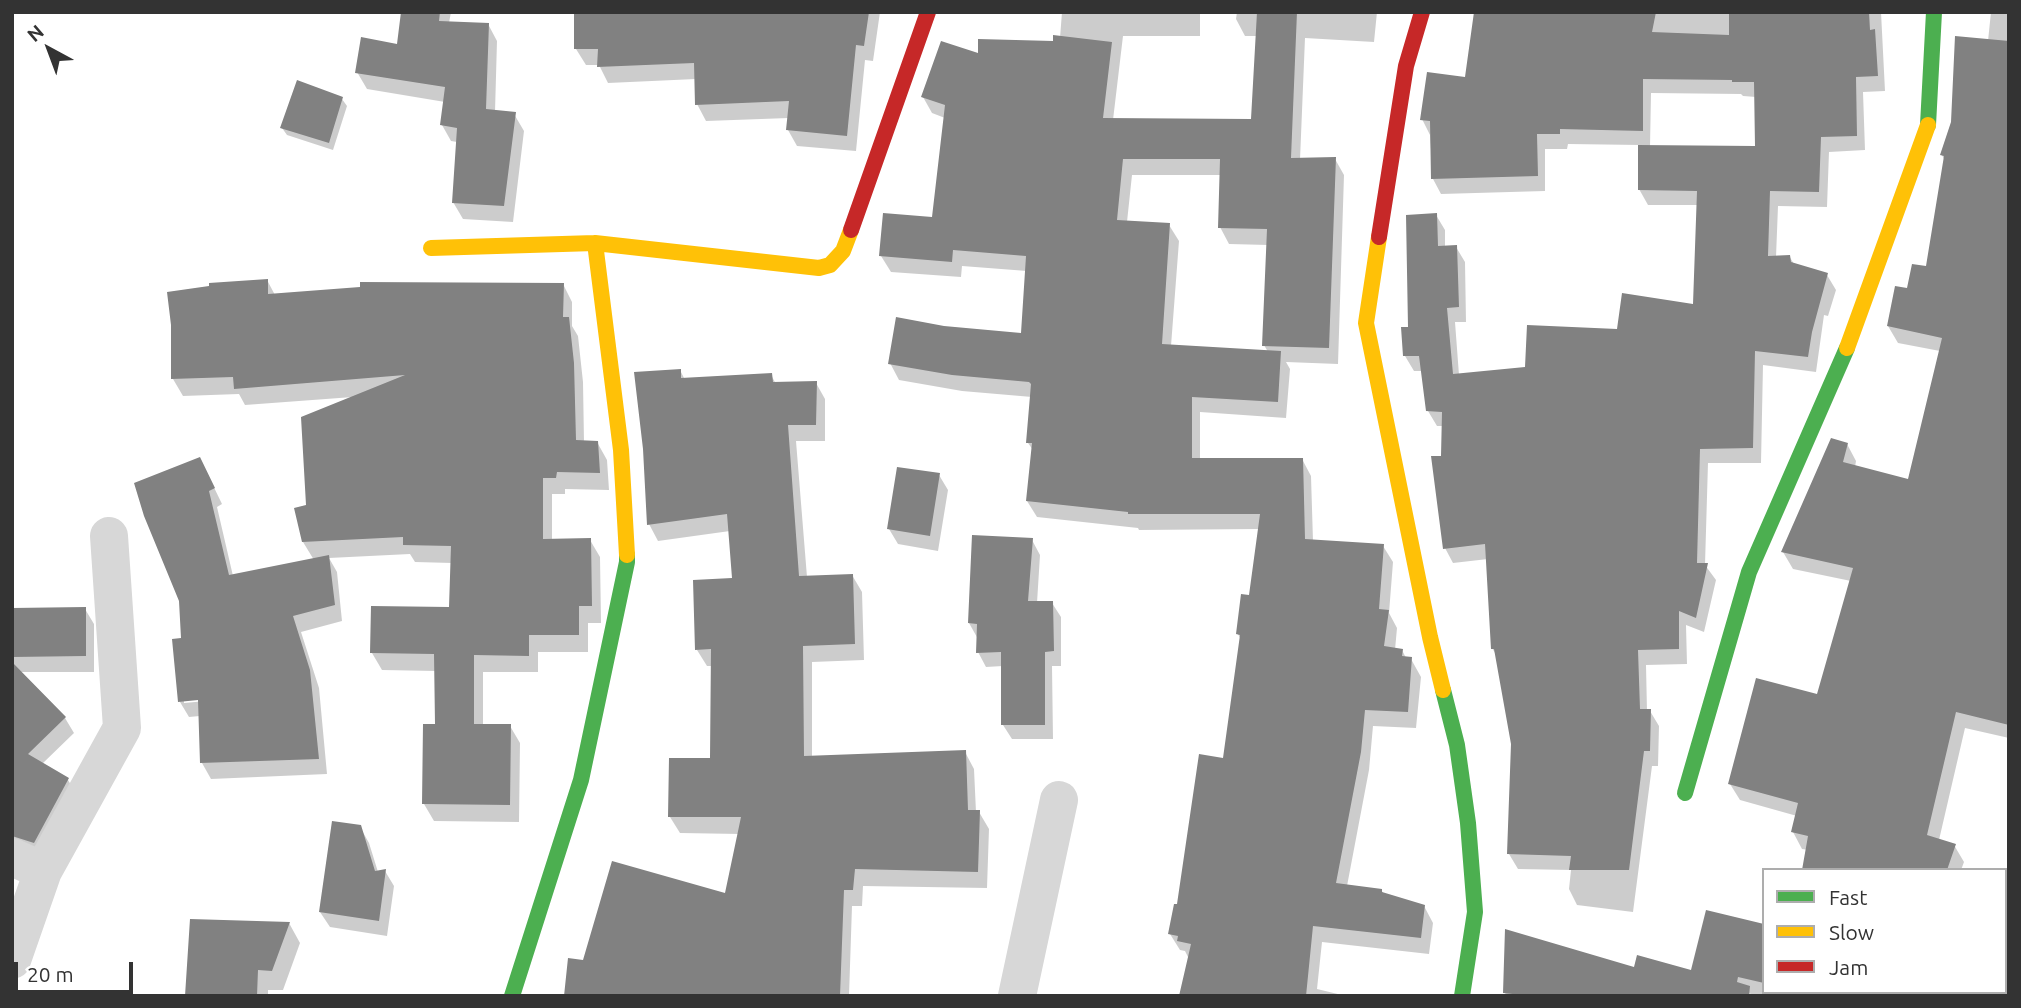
<!DOCTYPE html>
<style>
body{margin:0}
#map{position:relative;width:2021px;height:1008px;overflow:hidden;background:#fff;font-family:Ubuntu,sans-serif}
canvas{display:block}
.frame{position:absolute;inset:0;border:14px solid #333;pointer-events:none}
.legend{position:absolute;left:1762px;top:868px;width:245px;height:126px;box-sizing:border-box;background:#fff;border:2px solid #adadad;margin:0;padding:9px 12px;list-style:none;font-size:21px;color:#333}
.legend li{display:flex;align-items:center;gap:14px;height:35px}
.legend b{width:35px;border:2px solid #adadad}
.north{position:absolute;left:14px;top:14px;width:70px;height:70px;-webkit-text-stroke:5px #fff;paint-order:stroke;rotate:319deg;font-size:19px;font-weight:700;line-height:28px;text-align:center;color:#333}
.north::after{content:'';display:block;margin:auto;width:24px;height:32px;background:#333;clip-path:polygon(50% 0,100% 100%,50% 72%,0 100%)}
.scale{position:absolute;left:14px;top:962px;width:119px;height:32px;box-sizing:border-box;border:4px solid #333;border-top:0;padding-left:9px;font-size:21px;line-height:24px;white-space:nowrap;color:#333;-webkit-text-stroke:5px #fff;paint-order:stroke}
</style>
<div id="map">
<canvas width="2021" height="1008"></canvas>
<div class="frame"></div>
<ul class="legend">
<li><b style="height:9px;background:#4caf50"></b>Fast</li>
<li><b style="height:9px;background:#ffc107"></b>Slow</li>
<li><b style="height:9px;background:#c62828"></b>Jam</li>
</ul>
<div class="north">N</div>
<div class="scale">20 m</div>
</div>
<script>
const ctx = document.querySelector('canvas').getContext('2d');
ctx.lineJoin = 'round';
function fillPath(path, color) { ctx.fillStyle = color; ctx.fill(path, 'evenodd'); }
const toPath = rows => new Path2D(rows.map(r => 'M' + r).join(''));
function stroke(path, color, width, dash) { ctx.strokeStyle = color; ctx.lineWidth = width; ctx.lineCap = dash ? 'butt' : 'round'; ctx.setLineDash(dash || []); ctx.stroke(path); }
fillPath(toPath([
 [403,12,451,12,449,23,488,24,497,41,495,112,514,114,524,131,513,222,463,219,453,202,457,142,451,141,442,125,445,102,367,89,357,72,398,46],
 [576,12,880,12,873,61,865,60,856,151,797,146,788,130,789,118,706,121,697,104,696,79,608,83,599,65,586,65,576,49],
 [1062,12,1200,12,1200,36,1123,36,1113,120,1253,121,1257,36,1245,36,1236,19,1237,12,1377,12,1374,42,1305,38,1300,160,1335,159,1344,175,1338,364,1286,362,1290,369,1286,418,1200,412,1200,460,1302,459,1311,476,1313,541,1383,546,1393,562,1389,613,1397,628,1395,650,1402,650,1406,658,1411,659,1421,677,1416,728,1373,726,1369,770,1347,886,1381,890,1384,894,1424,906,1433,923,1429,954,1322,942,1317,989,1346,996,1181,996,1189,959,1185,951,1180,950,1170,934,1225,760,1241,640,1238,634,1251,597,1259,529,1139,530,1138,528,1037,517,1027,501,1033,450,1028,443,1032,397,962,391,899,380,890,363,944,327,1023,335,1027,271,962,266,961,277,891,272,881,256,934,219,945,118,932,113,923,97,980,55,1054,43,1060,38],
 [1132,175,1222,175,1220,227,1229,244,1268,245,1264,345,1268,352,1171,346,1179,241,1169,225,1127,222],
 [1476,12,1881,12,1885,91,1863,92,1865,150,1829,152,1827,207,1778,206,1776,257,1789,256,1794,264,1827,275,1836,290,1828,316,1824,315,1816,372,1763,365,1761,463,1708,463,1705,565,1716,580,1704,632,1686,625,1687,664,1646,665,1647,711,1650,711,1659,726,1658,766,1652,766,1633,912,1577,905,1569,889,1571,870,1518,869,1509,854,1513,744,1497,656,1492,648,1488,559,1453,563,1445,548,1444,426,1437,426,1428,411,1423,371,1414,371,1405,356,1436,215,1445,230,1445,247,1456,247,1465,262,1466,322,1455,322,1459,375,1527,368,1618,330,1695,306,1698,205,1648,205,1639,189,1640,145,1568,144,1567,149,1545,149,1545,191,1441,194,1433,179,1430,135,1422,119,1466,79],
 [1651,93,1741,94,1743,96,1756,97,1757,148,1650,147],
 [1991,12,2009,12,2009,738,1965,728,1939,840,1954,845,1964,862,1961,870,1803,870,1809,850,1802,849,1793,832,1797,816,1740,800,1730,784,1819,696,1851,581,1793,569,1783,552,1847,444,1856,461,1855,467,1909,481,1940,351,1898,343,1888,326,1908,290,1928,268,1945,161,1942,155,1988,41],
 [342,99,347,106,333,150,287,135,282,128],
 [267,280,275,295,563,284,572,302,572,326,578,336,583,382,584,442,597,442,607,460,609,490,565,489,565,494,552,494,552,541,590,540,600,557,601,623,588,623,588,652,538,652,538,672,483,672,483,726,510,726,520,743,519,822,434,821,424,804,436,725,436,671,382,670,372,653,450,608,452,563,415,562,410,554,329,558,337,572,342,621,301,632,319,688,327,774,211,779,202,763,200,716,189,717,180,702,183,640,208,475,222,504,217,507,233,576,314,560,303,542,308,506,353,397,245,405,239,394,183,396,173,379,172,325],
 [206,697,206,701,184,703,184,700],
 [680,370,685,380,771,375,776,384,816,383,825,399,825,441,796,441,807,577,852,575,862,592,864,660,812,662,812,757,965,752,974,769,976,812,979,812,989,829,987,888,863,886,862,906,852,906,849,996,584,996,726,895,740,834,680,833,670,817,712,760,712,666,707,666,697,650,734,580,730,531,658,541,649,524],
 [939,475,948,490,938,551,898,544,889,529],
 [1032,540,1040,555,1037,603,1052,603,1061,617,1061,666,1052,666,1053,739,1012,739,1003,725,1003,666,986,667,978,652,978,639,969,623],
 [85,609,94,624,94,672,12,672,12,610],
 [12,690,65,718,74,733,42,764,68,780,77,795,43,857,12,851],
 [360,827,369,843,378,872,385,871,394,886,387,936,330,927,320,912],
 [289,923,300,943,283,990,268,990,268,996,187,996],
 [1764,926,1764,992,1913,992,1912,996,1760,996,1747,993,1746,996,1507,996,1505,993,1635,969,1693,972],
 [2005,950,2009,951,2009,996,1984,996,1985,992,2005,992]
]), '#0003');
fillPath(toPath([
 [401,12,440,12,439,21,489,23,486,109,516,112,504,206,452,203,457,128,440,125,445,87,355,73,361,37,397,44],
 [574,12,869,12,864,46,856,45,847,136,786,130,789,101,695,105,694,63,597,67,598,49,574,49],
 [1257,12,1297,12,1291,158,1336,157,1329,348,1262,346,1267,229,1218,228,1220,159,1123,159,1117,220,1170,223,1162,344,1281,351,1278,402,1192,397,1192,458,1303,458,1305,539,1384,544,1379,609,1389,610,1384,646,1403,649,1402,656,1412,657,1408,712,1365,710,1361,752,1336,883,1382,889,1382,892,1425,905,1421,938,1313,926,1306,996,1179,996,1191,944,1177,941,1178,936,1168,934,1174,904,1177,904,1199,754,1223,758,1240,635,1236,634,1241,594,1249,595,1260,514,1128,514,1128,512,1026,501,1032,443,1026,443,1031,384,1029,382,952,375,888,364,896,317,944,326,1021,333,1026,256,953,250,952,262,879,256,883,213,932,217,945,105,921,97,941,41,978,53,978,39,1053,41,1053,35,1112,42,1103,118,1251,119],
 [1474,12,1656,12,1652,32,1729,35,1729,12,1869,12,1870,30,1875,29,1878,76,1856,77,1857,136,1821,137,1819,192,1770,191,1768,256,1790,255,1791,262,1828,273,1812,332,1808,357,1755,351,1753,448,1700,449,1697,563,1708,563,1696,618,1679,611,1679,649,1638,650,1640,709,1651,709,1650,751,1644,751,1629,870,1569,870,1571,856,1507,854,1511,744,1494,649,1491,649,1485,544,1443,549,1431,456,1441,456,1442,412,1426,411,1419,356,1403,356,1401,327,1408,327,1406,215,1437,213,1438,246,1457,245,1459,307,1447,308,1453,374,1525,367,1527,325,1617,329,1622,293,1693,304,1697,191,1638,190,1638,145,1755,146,1754,82,1732,82,1732,80,1643,79,1643,131,1560,129,1560,134,1537,134,1538,176,1431,179,1430,121,1420,120,1427,72,1465,77],
 [1955,36,2009,41,2009,725,1956,712,1927,835,1956,844,1947,870,1802,870,1808,836,1791,832,1798,803,1728,784,1756,678,1817,694,1853,568,1781,552,1831,438,1848,443,1843,462,1908,479,1942,338,1887,326,1895,286,1907,288,1912,264,1926,266,1944,156,1940,155,1951,122],
 [297,80,343,97,329,143,280,128],
 [268,279,268,294,360,287,360,282,564,283,563,317,569,317,574,363,576,440,598,441,600,473,557,472,556,478,543,478,543,539,591,538,592,606,579,606,579,635,529,635,529,656,474,655,474,724,511,724,510,805,422,804,423,724,435,724,434,654,370,653,371,606,449,607,451,546,403,545,403,537,302,542,294,508,306,505,301,417,405,375,234,389,233,377,171,379,171,325,167,292,209,286,209,283],
 [681,369,681,378,772,373,773,382,817,381,816,425,788,425,799,576,853,574,855,644,803,646,804,756,966,750,968,810,980,810,978,872,855,869,853,890,844,890,840,996,564,996,568,958,583,960,612,861,725,893,741,817,668,817,669,758,710,758,711,649,695,650,693,580,732,578,727,514,647,525,643,449,634,372],
 [200,457,215,488,209,491,229,575,329,555,335,605,293,616,310,670,319,759,200,763,198,700,178,702,172,639,181,638,179,601,144,516,134,483],
 [897,467,940,473,930,536,887,529],
 [972,535,1033,538,1028,601,1053,601,1054,651,1045,652,1045,725,1001,725,1001,652,976,653,977,624,968,623],
 [86,607,86,656,12,657,12,608],
 [12,662,66,717,28,754,69,778,34,843,12,836],
 [332,821,361,825,375,871,386,869,379,921,319,912],
 [1706,910,1764,924,1764,983,1738,977,1737,982,1750,986,1749,996,1532,996,1503,993,1505,929,1634,967,1637,955,1691,970],
 [190,919,290,922,272,971,258,970,257,996,185,996]
]), '#818181');
stroke(toPath([
 [12,857,43,871,12,960],
 [43,871,122,728,109,536],
 [1017,996,1059,800]
]), '#d7d7d7', 38);
stroke(toPath([
 [1928,125,1934,12],
 [1443,690,1457,745,1468,823,1475,912,1462,996],
 [1685,793,1749,572,1847,348],
 [512,996,581,780,627,562,627,555]
]), '#4caf50', 16);
stroke(toPath([
 [1379,237,1366,323,1430,637,1443,690],
 [595,243,621,450,627,555],
 [431,248,595,243,819,268,830,265,843,251,851,230],
 [1847,348,1928,125]
]), '#ffc107', 16);
stroke(toPath([
 [851,230,928,12],
 [1379,237,1406,66,1422,12]
]), '#c62828', 16);
</script>
